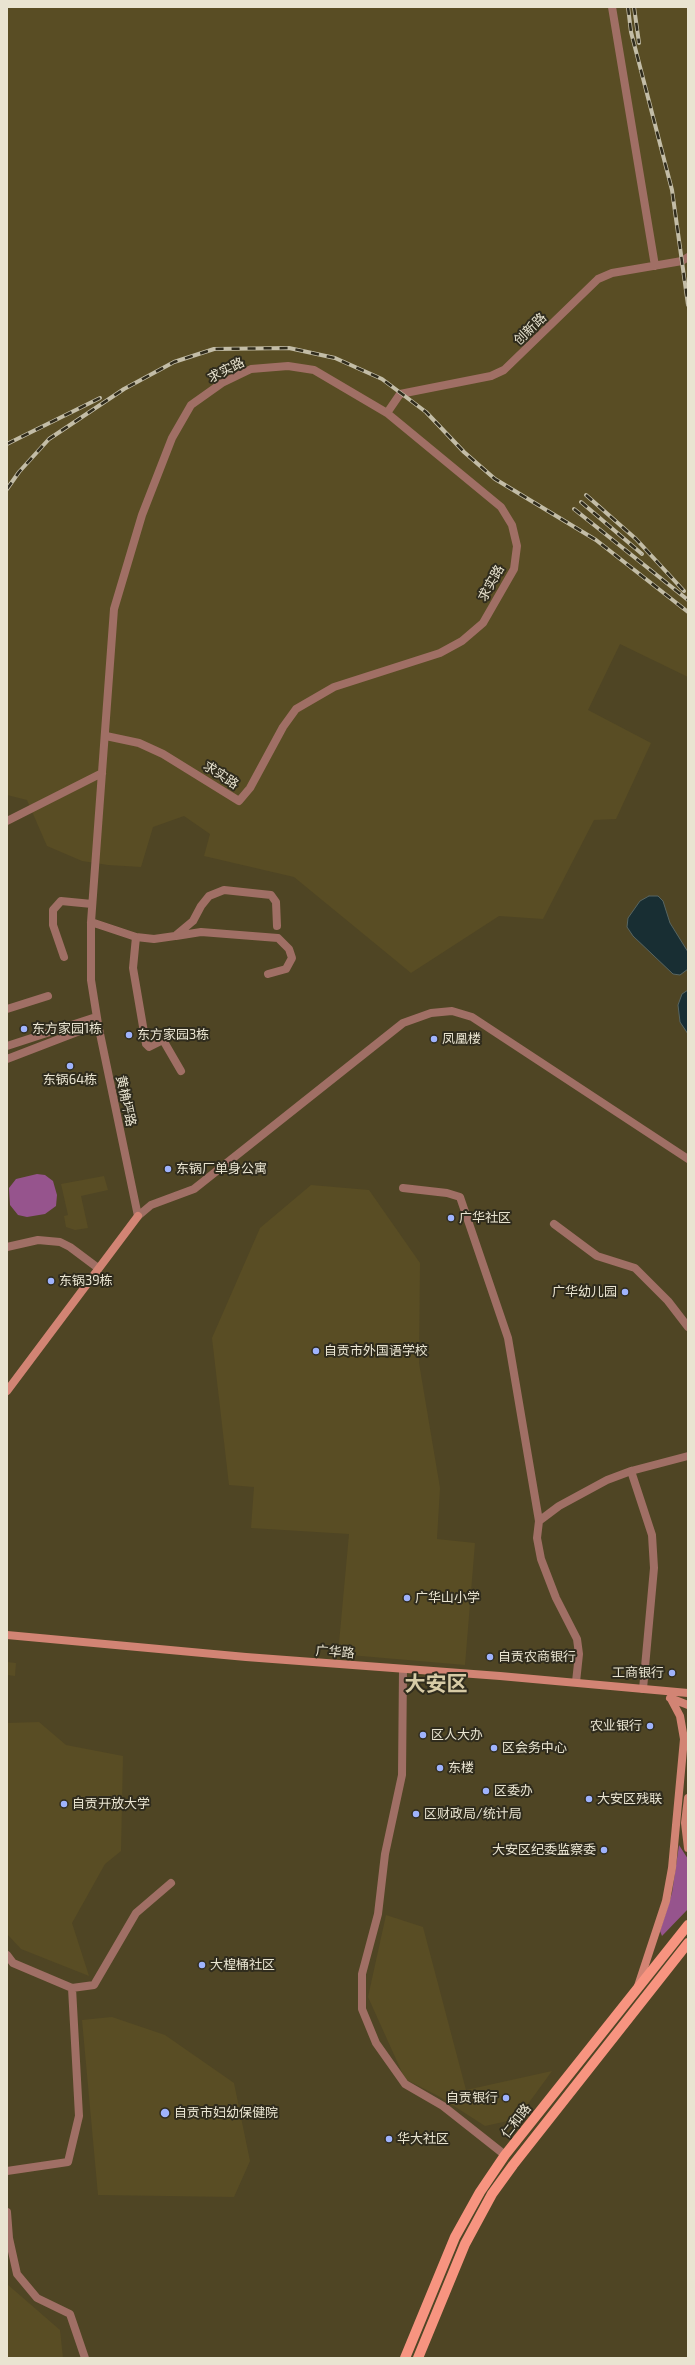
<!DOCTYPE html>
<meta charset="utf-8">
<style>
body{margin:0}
#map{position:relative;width:695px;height:2365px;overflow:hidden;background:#4f4524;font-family:"Exo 2",sans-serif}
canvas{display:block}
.frame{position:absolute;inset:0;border:8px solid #e9e4d1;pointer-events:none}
</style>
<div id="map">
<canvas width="695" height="2365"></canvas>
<div class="frame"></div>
</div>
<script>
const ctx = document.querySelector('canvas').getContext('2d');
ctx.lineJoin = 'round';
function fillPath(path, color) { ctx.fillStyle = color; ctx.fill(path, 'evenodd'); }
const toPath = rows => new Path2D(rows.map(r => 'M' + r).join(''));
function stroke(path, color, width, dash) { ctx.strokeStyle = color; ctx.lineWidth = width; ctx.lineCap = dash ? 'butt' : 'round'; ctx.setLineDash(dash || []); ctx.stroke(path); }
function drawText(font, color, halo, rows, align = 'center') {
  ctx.font = font + ' "Exo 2","Noto Sans SC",sans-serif'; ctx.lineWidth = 4; ctx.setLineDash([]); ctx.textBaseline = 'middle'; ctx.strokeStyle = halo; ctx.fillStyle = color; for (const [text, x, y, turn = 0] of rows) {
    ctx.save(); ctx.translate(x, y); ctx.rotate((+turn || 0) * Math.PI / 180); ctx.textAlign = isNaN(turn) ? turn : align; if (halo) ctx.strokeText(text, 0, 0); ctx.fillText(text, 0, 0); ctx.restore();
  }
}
fillPath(toPath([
 [7,7,688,7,688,677,620,644,588,710,651,743,616,819,594,820,543,919,499,916,411,973,294,877,204,856,210,834,184,816,153,827,141,867,108,865,82,861,47,846,27,800,7,795],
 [104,1176,108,1190,81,1196,88,1228,75,1230,66,1227,64,1216,68,1215,61,1184],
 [311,1185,369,1190,420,1263,419,1363,440,1488,437,1539,475,1543,465,1665,338,1654,349,1534,251,1528,254,1487,229,1485,212,1338,260,1228],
 [7,1662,16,1663,15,1676,7,1675],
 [39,1722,66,1745,123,1756,121,1851,105,1864,72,1923,89,1976,21,1949,7,1934,7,1723],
 [386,1915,423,1927,466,2090,552,2071,517,2119,485,2126,440,2097,405,2079,368,1997],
 [112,2017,165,2035,234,2083,250,2161,234,2197,98,2195,82,2020],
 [7,2284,60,2330,63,2358,7,2358]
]), '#594d24');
fillPath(toPath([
 [37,1174,45,1175,53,1181,57,1195,56,1206,45,1214,27,1217,18,1215,10,1205,9,1188,16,1179],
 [679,1845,688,1859,688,1909,662,1936,660,1931,672,1893]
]), '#96548d');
const water = toPath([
 [649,896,658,896,663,901,670,923,688,952,688,969,680,975,673,974,633,936,627,927,628,918,640,901,649,896],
 [688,990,688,1034,680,1022,678,1005,682,994,688,990]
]);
fillPath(water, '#182e33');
stroke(water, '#576562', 1);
stroke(toPath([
 [612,7,655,266],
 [387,413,400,394,491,376,504,370,598,279,612,273,682,261,688,257],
 [106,736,139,743,163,754,239,801,250,788,283,727,296,709,334,687,440,653,462,641,483,623,514,569,517,546,512,525,501,507,387,413,314,370,288,366,251,369,222,383,191,405,172,438,142,515,114,609,91,922,91,980,98,1024,138,1216,151,1205,194,1189,403,1023,431,1013,452,1011,472,1017,688,1159],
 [7,821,102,773],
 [91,922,136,937,154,939,175,936,193,921,201,906,209,896,224,890,271,895,276,902,277,926],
 [176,936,201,932,278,938,289,949,292,958,286,969,268,974],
 [136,937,133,968,146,1044,149,1047,163,1040,181,1071],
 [64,957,53,925,53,910,61,901,92,904],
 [7,1009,48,996],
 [7,1046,96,1017],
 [7,1059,98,1024],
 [403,1188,447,1193,460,1197,508,1338,539,1521],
 [554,1224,597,1256,635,1268,668,1301,688,1327],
 [7,1247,38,1240,60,1242,70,1247,98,1268],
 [631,1471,688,1456],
 [403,1669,402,1775,385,1854,378,1914,362,1974,362,2009,376,2043,405,2084,443,2106,505,2155],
 [576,1682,579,1654,577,1639,556,1598,541,1559,537,1538,539,1521,559,1506,607,1480,631,1471,652,1535,654,1568,643,1689],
 [7,1955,13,1963,72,1988,94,1985,136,1913,171,1883],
 [7,2171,68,2162,79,2116,72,1988],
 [7,2212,9,2238,17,2274,37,2298,70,2314,85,2358]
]), '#a06f65', 8);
stroke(toPath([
 [7,1391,138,1216],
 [7,1635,246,1657,500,1676,688,1693],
 [670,1698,688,1705],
 [688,1798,685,1823,688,1848],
 [638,1986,666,1901,672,1868,684,1739,680,1716,671,1699]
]), '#d28474', 8);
stroke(toPath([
 [405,2358,455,2237,480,2192,505,2155,688,1925],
 [418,2358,465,2244,492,2194,513,2165,688,1943]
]), '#f79480', 10);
const rail = toPath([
 [628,7,631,32,672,190,688,305],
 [634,7,639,43],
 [7,444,100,398],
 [7,489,19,472,49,439,124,389,174,362,214,349,289,348,335,358,382,379,426,412,464,452,495,479,596,540,688,612],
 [586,495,636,539,684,591],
 [581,502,642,554],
 [574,509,688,600]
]);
stroke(rail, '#c3bda7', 4);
stroke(rail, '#302c1d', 2.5, [8]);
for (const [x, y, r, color] of [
 [24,1029,4,"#9fb3fd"],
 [129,1035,4,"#9fb3fd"],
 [434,1039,4,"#9fb3fd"],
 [70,1066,4,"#9fb3fd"],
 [168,1169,4,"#9fb3fd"],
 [451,1218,4,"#9fb3fd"],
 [51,1281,4,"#9fb3fd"],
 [625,1292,4,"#9fb3fd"],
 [316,1351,4,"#9fb3fd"],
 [407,1598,4,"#9fb3fd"],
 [490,1657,4,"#9fb3fd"],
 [672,1673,4,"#9fb3fd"],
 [650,1726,4,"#9fb3fd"],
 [423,1735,4,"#9fb3fd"],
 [494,1748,4,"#9fb3fd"],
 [440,1768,4,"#9fb3fd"],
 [486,1791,4,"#9fb3fd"],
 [589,1799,4,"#9fb3fd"],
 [64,1804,4,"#9fb3fd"],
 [416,1814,4,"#9fb3fd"],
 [604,1850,4,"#9fb3fd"],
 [202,1965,4,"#9fb3fd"],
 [506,2098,4,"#9fb3fd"],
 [165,2113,5,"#9fb3fd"],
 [389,2139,4,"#9fb3fd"]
]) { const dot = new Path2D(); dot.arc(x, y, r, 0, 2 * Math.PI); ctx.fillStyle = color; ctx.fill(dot); stroke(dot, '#302c1d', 1.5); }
drawText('13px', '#e9e4d1', '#302c1d', [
 ["创新路",530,329,-44],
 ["求实路",226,370,-27],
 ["求实路",491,583,-61],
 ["求实路",221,775,33],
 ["黄桷坪路",126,1101,78],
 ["广华路",335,1652,4],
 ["仁和路",516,2121,-52]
]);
drawText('13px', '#e9e4d1', '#302c1d', [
 ["东方家园1栋",32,1029],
 ["东方家园3栋",137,1035],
 ["凤凰楼",442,1039],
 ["东锅64栋",70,1080,"center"],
 ["东锅厂单身公寓",176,1169],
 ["广华社区",459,1218],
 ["东锅39栋",59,1281],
 ["广华幼儿园",617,1292,"right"],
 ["自贡市外国语学校",324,1351],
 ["广华山小学",415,1598],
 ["自贡农商银行",498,1657],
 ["工商银行",664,1673,"right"],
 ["农业银行",642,1726,"right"],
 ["区人大办",431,1735],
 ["区会务中心",502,1748],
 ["东楼",448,1768],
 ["区委办",494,1791],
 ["大安区残联",597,1799],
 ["自贡开放大学",72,1804],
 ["区财政局/统计局",424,1814],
 ["大安区纪委监察委",596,1850,"right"],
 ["大楻桶社区",210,1965],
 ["自贡银行",498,2098,"right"],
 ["自贡市妇幼保健院",174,2113],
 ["华大社区",397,2139]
], 'left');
drawText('bold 21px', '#d7cba6', '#302c1d', [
 ["大安区",436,1684]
]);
</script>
